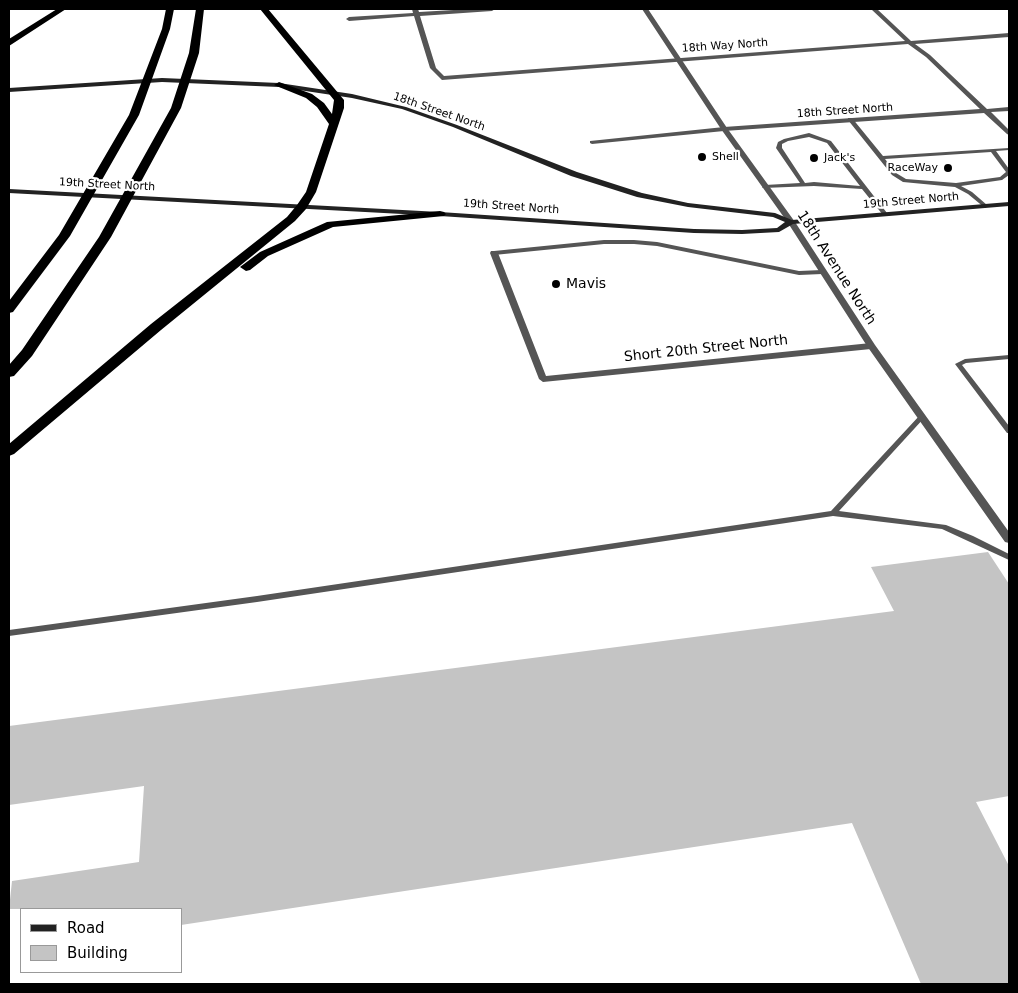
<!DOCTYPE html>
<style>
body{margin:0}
#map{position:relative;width:1018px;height:993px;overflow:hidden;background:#fff;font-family:"DejaVu Sans",sans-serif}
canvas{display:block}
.frame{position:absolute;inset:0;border:10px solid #000;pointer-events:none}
.legend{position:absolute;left:20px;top:908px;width:162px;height:65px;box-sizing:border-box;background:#fff;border:1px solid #999;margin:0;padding:6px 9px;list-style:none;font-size:15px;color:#000}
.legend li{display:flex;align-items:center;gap:10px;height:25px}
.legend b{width:25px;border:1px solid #999}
</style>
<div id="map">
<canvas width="1018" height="993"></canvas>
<div class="frame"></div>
<ul class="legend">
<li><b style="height:6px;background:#222"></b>Road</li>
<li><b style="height:14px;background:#c4c4c4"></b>Building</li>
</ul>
</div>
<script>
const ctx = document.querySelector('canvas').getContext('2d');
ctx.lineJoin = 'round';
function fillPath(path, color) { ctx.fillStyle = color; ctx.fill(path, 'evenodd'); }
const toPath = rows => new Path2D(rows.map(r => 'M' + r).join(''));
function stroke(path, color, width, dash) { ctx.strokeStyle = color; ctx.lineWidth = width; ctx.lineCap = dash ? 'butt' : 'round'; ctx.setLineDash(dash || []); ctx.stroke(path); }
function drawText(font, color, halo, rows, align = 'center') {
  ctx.font = font + ' "DejaVu Sans",sans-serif'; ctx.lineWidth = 4.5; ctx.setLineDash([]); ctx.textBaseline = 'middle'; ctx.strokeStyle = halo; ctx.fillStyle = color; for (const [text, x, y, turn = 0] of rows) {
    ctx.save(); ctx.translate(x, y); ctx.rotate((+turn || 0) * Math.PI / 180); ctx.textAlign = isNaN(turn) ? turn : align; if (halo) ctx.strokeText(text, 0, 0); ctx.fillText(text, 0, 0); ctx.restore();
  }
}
fillPath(toPath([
 [988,552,1009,584,1009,796,976,802,1009,866,1009,984,921,984,852,823,181,925,181,909,9,909,12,881,139,862,144,786,9,805,9,726,894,611,871,567]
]), '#c4c4c4');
fillPath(toPath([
 [848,118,852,118,883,156,1009,148,1009,150,996,151,1009,169,1009,175,1002,180,961,186,972,192,987,205,988,206,985,208,968,194,955,187,903,182,892,175,848,120,848,118],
 [991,152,1006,172,1000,177,956,183,906,179,896,173,885,159,991,152],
 [809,133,831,141,887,213,887,215,883,215,862,189,814,186,763,188,762,187,765,185,800,183,776,148,778,142,784,139,809,133],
 [809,137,827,143,860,186,814,182,805,183,782,148,782,144,788,141,809,137],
 [604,240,634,240,657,242,799,271,822,270,825,272,822,274,799,275,657,246,634,244,604,244,494,255,491,253,494,251,604,240],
 [1009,355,1009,359,966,363,962,365,1009,426,1009,433,1007,433,955,364,965,359,1009,355],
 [920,415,922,415,925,417,839,511,946,525,973,536,1009,554,1009,560,942,529,833,516,257,602,9,636,9,630,257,596,831,511,920,415]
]), '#555');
fillPath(toPath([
 [412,9,418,9,419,12,471,9,495,9,492,11,420,16,436,68,444,76,905,41,871,9,877,9,911,41,1009,33,1009,37,915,44,930,55,987,109,1009,107,1009,111,991,112,1009,130,1009,135,1007,134,984,113,724,131,592,144,590,143,590,141,724,127,980,109,926,57,908,44,442,80,430,68,414,16,349,21,346,19,349,17,413,13,412,9],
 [491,251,497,251,498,253,546,376,871,343,875,346,871,349,543,382,539,379,490,253,491,251]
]), '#555');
fillPath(toPath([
 [642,9,648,9,727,128,795,222,875,345,1009,532,1009,543,1005,542,867,346,788,223,721,129,642,9]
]), '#555');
fillPath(toPath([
 [162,78,279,83,352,94,406,107,457,125,577,172,642,193,688,203,775,213,792,220,1009,202,1009,206,793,224,779,232,742,234,694,233,440,216,9,193,9,189,440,212,694,229,742,230,777,228,785,222,773,217,688,207,637,197,571,176,453,127,402,109,352,98,279,87,162,82,9,92,9,88,162,78]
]), '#222');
fillPath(toPath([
 [57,9,66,9,9,46,9,39,57,9],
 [166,9,174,9,170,29,139,115,70,236,13,312,9,313,9,301,59,235,129,115,162,29,166,9],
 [196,9,204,9,199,53,181,108,111,237,32,356,14,376,9,377,9,365,22,350,99,237,171,108,189,53,196,9],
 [260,9,268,9,344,100,344,108,316,192,306,209,295,221,161,330,14,454,9,456,9,444,151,324,287,217,297,205,306,192,329,124,317,107,306,98,274,85,279,82,312,94,324,103,332,114,334,100,260,9],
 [440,211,444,212,446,214,444,216,333,227,268,256,250,270,246,271,240,267,260,252,327,222,440,211]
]), '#000');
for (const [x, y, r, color] of [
 [702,157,5,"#000"],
 [814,158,5,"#000"],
 [948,168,5,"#000"],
 [556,284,5,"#000"]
]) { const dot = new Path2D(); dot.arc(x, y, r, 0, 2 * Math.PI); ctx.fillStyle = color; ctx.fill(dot); stroke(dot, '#fff', 2); }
drawText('11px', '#000', '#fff', [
 ["18th Way North",725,46,-4],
 ["18th Street North",845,111,-4],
 ["18th Street North",439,112,19],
 ["19th Street North",107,185,3],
 ["19th Street North",911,201,-5],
 ["19th Street North",511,207,4]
]);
drawText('11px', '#000', '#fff', [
 ["Shell",712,157],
 ["Jack's",824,158],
 ["RaceWay",938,168,"right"]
], 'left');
drawText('14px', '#000', '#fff', [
 ["18th Avenue North",836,268,57],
 ["Short 20th Street North",706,349,-6]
]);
drawText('14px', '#000', '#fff', [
 ["Mavis",566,284]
], 'left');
</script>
